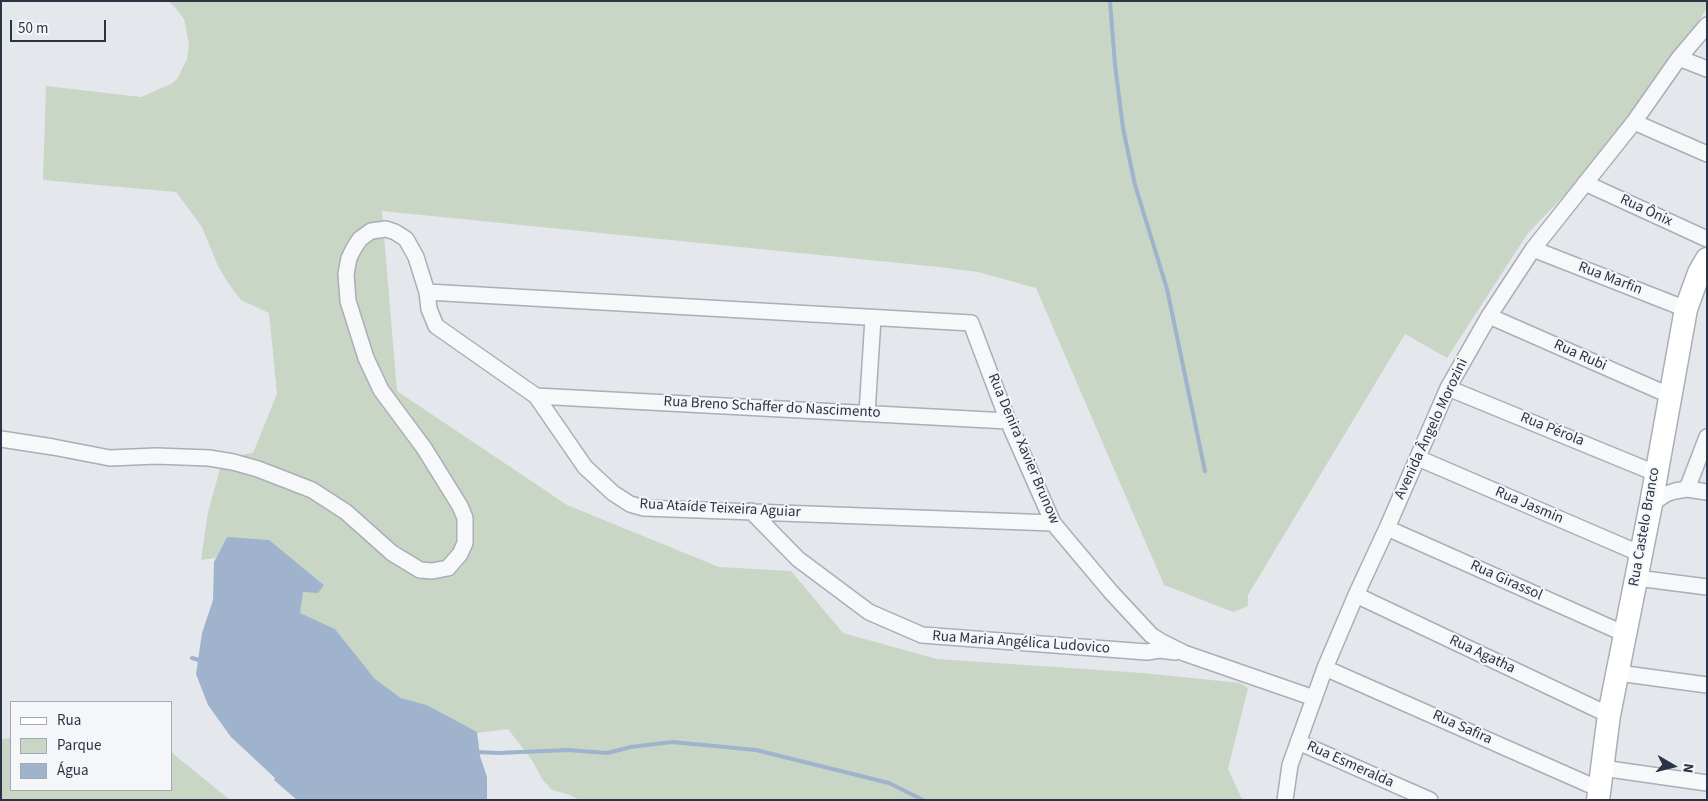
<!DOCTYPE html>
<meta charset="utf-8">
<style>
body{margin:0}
#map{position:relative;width:1708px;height:801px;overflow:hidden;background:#e4e7ec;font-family:"Source Sans 3",sans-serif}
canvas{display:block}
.frame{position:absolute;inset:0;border:2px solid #2b3445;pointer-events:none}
.legend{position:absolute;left:10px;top:701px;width:162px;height:90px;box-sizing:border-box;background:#f4f6f9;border:1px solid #a4a8b1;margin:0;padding:6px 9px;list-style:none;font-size:15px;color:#2b3445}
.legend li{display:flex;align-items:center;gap:10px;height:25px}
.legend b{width:25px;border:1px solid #a4a8b1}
.north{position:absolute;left:1648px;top:741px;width:50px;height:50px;-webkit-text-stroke:4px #f4f6f9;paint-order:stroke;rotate:98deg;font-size:14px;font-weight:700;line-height:20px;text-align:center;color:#2b3445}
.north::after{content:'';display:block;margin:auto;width:18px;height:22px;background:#2b3445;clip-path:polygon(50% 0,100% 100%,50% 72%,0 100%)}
.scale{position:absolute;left:10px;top:20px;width:96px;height:22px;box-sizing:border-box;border:2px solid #2b3445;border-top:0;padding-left:6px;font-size:15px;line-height:18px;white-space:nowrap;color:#2b3445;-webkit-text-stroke:4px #f4f6f9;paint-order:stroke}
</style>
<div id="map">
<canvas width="1708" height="801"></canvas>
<div class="frame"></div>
<ul class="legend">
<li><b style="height:6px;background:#fff"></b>Rua</li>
<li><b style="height:14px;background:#c9d6c5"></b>Parque</li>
<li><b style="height:14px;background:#9fb4cc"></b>Água</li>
</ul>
<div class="north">N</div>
<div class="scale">50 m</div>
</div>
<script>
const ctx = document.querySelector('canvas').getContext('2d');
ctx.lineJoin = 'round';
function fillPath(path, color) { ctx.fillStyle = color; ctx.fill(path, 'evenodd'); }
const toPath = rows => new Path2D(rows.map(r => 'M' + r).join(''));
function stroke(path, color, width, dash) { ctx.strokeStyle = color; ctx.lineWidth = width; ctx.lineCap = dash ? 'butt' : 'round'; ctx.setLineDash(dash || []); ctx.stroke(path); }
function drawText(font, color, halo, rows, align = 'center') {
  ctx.font = font + ' "Source Sans 3",sans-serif'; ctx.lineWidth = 4; ctx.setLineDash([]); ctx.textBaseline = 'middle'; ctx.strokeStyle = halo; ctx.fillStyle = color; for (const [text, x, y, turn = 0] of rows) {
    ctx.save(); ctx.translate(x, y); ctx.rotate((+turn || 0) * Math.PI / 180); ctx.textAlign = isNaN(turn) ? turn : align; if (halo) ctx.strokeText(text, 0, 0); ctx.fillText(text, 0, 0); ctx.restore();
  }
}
fillPath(toPath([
 [167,1,1707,1,1707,8,1627,130,1528,233,1447,358,1405,334,1248,595,1248,606,1233,612,1164,585,1036,288,978,272,939,267,382,211,397,391,567,505,719,567,791,571,843,633,937,659,1143,673,1240,683,1248,688,1228,769,1241,797,1244,800,580,800,567,794,552,790,542,779,532,760,508,729,477,733,427,705,401,698,375,679,335,629,299,613,303,591,324,585,296,562,227,537,216,558,201,560,208,512,223,458,253,453,277,394,269,313,241,300,228,283,218,266,202,227,176,192,43,180,46,86,141,97,171,84,177,79,187,59,189,44,184,19,174,6],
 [11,738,11,790,171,790,171,752,230,800,1,800,1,739]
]), '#c9d6c5');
fillPath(toPath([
 [227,537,269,540,324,585,318,593,303,592,300,613,335,629,375,679,401,698,427,705,477,732,480,756,487,777,487,800,297,800,274,780,275,778,231,737,208,705,196,674,202,633,213,600,214,562]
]), '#9fb4cc');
stroke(toPath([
 [1110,1,1115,65,1123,128,1135,185,1167,289,1205,471],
 [192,658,202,661],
 [477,752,498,753,567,750,607,753,631,747,672,742,756,750,889,783,923,800]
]), '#9fb4cc', 4);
const street = toPath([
 [1679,58,1707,69],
 [1634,122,1707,154],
 [1585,183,1707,239],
 [1533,249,1686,309],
 [427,292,971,323,1008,421,1053,523,1111,592,1151,635,1162,642,1184,653,1314,698],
 [1489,316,1671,396],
 [1448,388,1655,473],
 [536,396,1008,421],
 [867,413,873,318],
 [1,439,53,447,110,458,156,456,209,458,233,462,258,469,312,490,346,512,392,553,420,570,432,571,448,568,460,554,465,543,465,518,460,506,424,448,381,390,366,358,348,301,346,274,349,258,354,248,360,239,371,231,386,229,395,232,406,239,416,257,427,292,429,309,436,326,536,396,585,467,613,493,630,504,644,508,1053,523],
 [1418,458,1641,554],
 [1687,489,1707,437],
 [1651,504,1666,494,1675,491,1687,489,1707,492],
 [751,511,798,559,869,612,922,635,1147,652,1160,650,1175,652],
 [1387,528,1625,634],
 [1637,578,1707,587],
 [1356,595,1609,715],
 [1325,668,1599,789],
 [1618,673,1707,685],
 [1298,742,1430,800],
 [1602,768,1707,783],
 [1285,800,1290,765,1325,668,1356,595,1387,528,1448,388,1489,316,1533,249,1634,122,1679,58,1707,25]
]);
const secondary = toPath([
 [1598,800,1609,715,1651,504,1686,309,1699,273,1707,259]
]);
stroke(street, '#a9aeb7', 18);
stroke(secondary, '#a9aeb7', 25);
stroke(street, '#f7f8fa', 15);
stroke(secondary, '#fff', 22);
drawText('15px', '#2b3445', '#f4f6f9', [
 ["Rua Ônix",1646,211,25],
 ["Rua Marfin",1610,279,21],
 ["Rua Rubi",1580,356,24],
 ["Rua Breno Schaffer do Nascimento",772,408,3],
 ["Avenida Ângelo Morozini",1432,429,-65],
 ["Rua Pérola",1552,430,22],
 ["Rua Denira Xavier Brunow",1023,449,67],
 ["Rua Jasmin",1529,506,23],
 ["Rua Ataíde Teixeira Aguiar",720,509,3],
 ["Rua Castelo Branco",1645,527,-80],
 ["Rua Girassol",1506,581,24],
 ["Rua Maria Angélica Ludovico",1021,643,4],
 ["Rua Agatha",1482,655,25],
 ["Rua Safira",1462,728,24],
 ["Rua Esmeralda",1350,765,24]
]);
</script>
